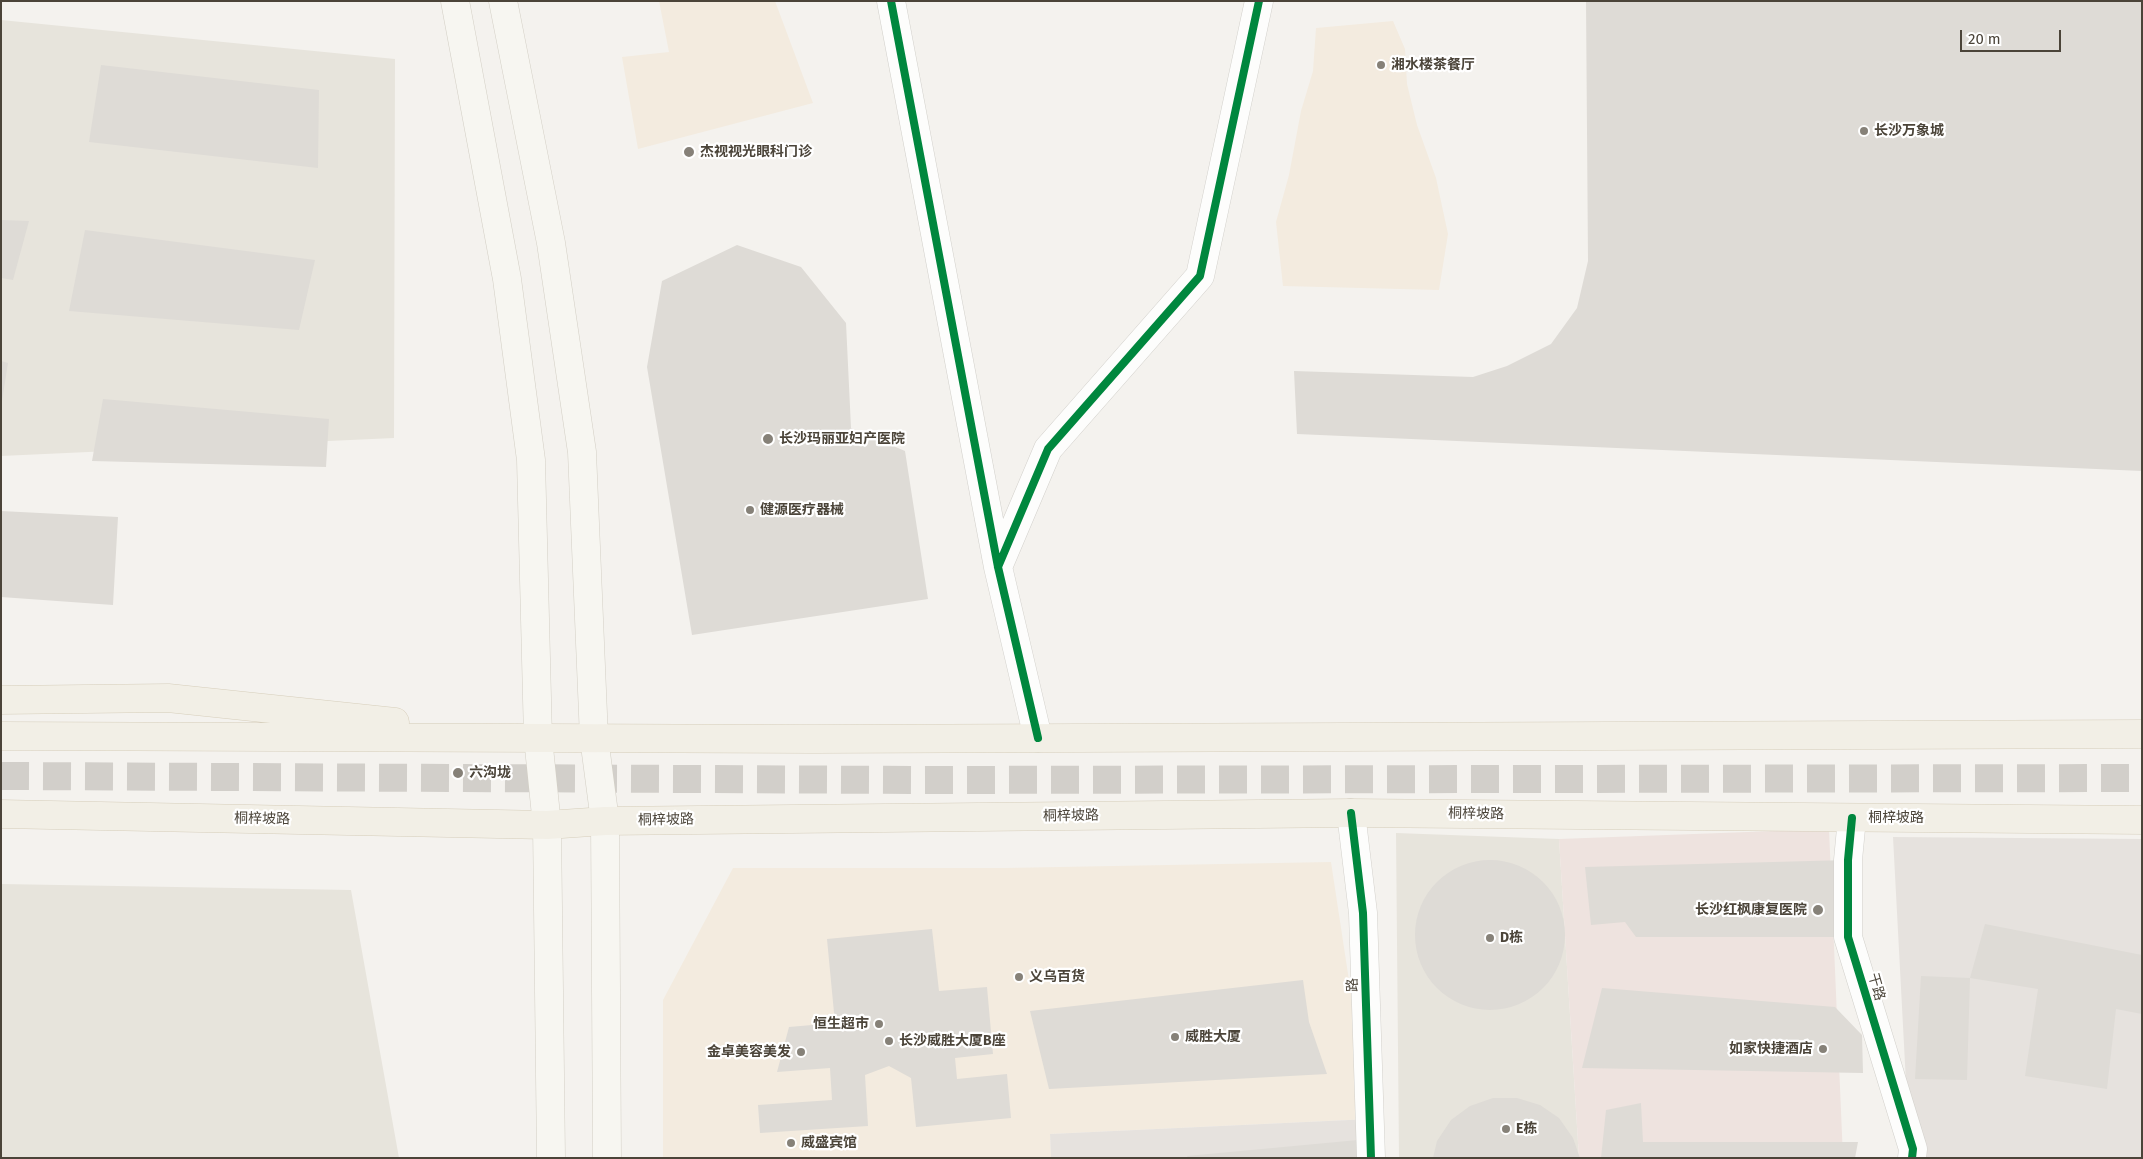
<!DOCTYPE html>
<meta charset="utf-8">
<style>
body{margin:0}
#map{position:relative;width:2143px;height:1159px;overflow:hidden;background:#f4f2ee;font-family:"Fira Sans",sans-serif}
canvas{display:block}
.frame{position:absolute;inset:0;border:2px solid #4b4439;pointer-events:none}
.scale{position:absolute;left:1960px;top:30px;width:101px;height:22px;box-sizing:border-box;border:2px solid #4b4439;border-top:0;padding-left:6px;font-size:15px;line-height:18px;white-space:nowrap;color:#4b4439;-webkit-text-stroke:4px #fff;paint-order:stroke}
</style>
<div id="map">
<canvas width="2143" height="1159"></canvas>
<div class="frame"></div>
<div class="scale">20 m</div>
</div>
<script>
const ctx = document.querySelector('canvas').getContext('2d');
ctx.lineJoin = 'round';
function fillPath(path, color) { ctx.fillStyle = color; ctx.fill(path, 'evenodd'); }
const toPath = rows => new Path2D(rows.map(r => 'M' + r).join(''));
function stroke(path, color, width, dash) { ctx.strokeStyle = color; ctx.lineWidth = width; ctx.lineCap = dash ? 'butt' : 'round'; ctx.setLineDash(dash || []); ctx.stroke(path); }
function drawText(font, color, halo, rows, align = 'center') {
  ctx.font = font + ' "Fira Sans","Noto Sans SC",sans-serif'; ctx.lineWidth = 4.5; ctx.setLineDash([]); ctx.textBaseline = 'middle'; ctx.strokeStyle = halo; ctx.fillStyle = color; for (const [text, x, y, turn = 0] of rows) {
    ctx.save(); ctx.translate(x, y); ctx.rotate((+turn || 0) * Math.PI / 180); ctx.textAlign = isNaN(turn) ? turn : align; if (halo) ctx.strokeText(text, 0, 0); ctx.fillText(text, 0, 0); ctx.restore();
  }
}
fillPath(toPath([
 [1,20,395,59,394,438,1,456],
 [1396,833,1559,839,1579,1158,1399,1158],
 [1,884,351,890,399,1158,1,1158]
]), '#e7e4dc');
fillPath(toPath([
 [659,1,775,1,813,103,638,149,622,57,669,52],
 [1393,21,1405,49,1407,84,1417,125,1436,178,1448,234,1439,290,1283,286,1276,222,1289,175,1301,111,1313,71,1316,28],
 [1331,862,1370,1119,1050,1134,1051,1158,663,1158,663,1000,733,868,1005,868]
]), '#f3ebdf');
fillPath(toPath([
 [1893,837,2142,839,2142,1158,1910,1158],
 [1370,1119,1372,1158,1051,1158,1050,1134]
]), '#e6e2de');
fillPath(toPath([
 [1829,829,1843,1158,1579,1158,1559,839]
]), '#eee3df');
fillPath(toPath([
 [1586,1,2142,1,2142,471,1297,434,1294,371,1473,377,1507,366,1551,344,1577,308,1588,261],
 [101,65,319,90,318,168,89,142],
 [1,220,29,221,13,280,1,278],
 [85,230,315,260,299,330,69,311],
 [737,245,801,267,846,323,851,428,905,451,928,599,692,635,647,367,662,281],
 [1,361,8,363,2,401,1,401],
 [103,399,329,419,326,467,92,461],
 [1,511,118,517,113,605,1,597],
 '1415 935a75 75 0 1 1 150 0a75 75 0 1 1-150 0Z',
 [1848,860,1848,937,1636,937,1625,922,1591,925,1585,867],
 [1985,924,2142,955,2142,1014,2116,1009,2107,1089,2025,1076,2038,989,1970,978],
 [932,929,939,991,987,987,993,1054,955,1058,957,1079,1007,1074,1011,1118,916,1127,911,1078,889,1066,865,1075,868,1126,760,1133,758,1105,832,1100,830,1068,777,1072,789,1027,835,1023,827,939],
 [1921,976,1970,978,1967,1080,1915,1079],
 [1303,980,1309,1022,1327,1074,1049,1089,1030,1011],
 [1602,988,1835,1007,1862,1035,1863,1073,1582,1068],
 [1493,1098,1517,1098,1540,1105,1559,1118,1573,1138,1580,1158,1433,1158,1437,1141,1451,1120,1470,1106],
 [1641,1103,1643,1142,1858,1142,1855,1158,1601,1158,1606,1110],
 [1358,1140,1358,1158,1188,1158,1187,1156]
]), '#dedbd6');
stroke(toPath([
 [1,776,922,780,2142,778]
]), '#d2cfca', 28, [28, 14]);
const street = toPath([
 [891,1,998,567,1038,738],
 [998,567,1048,449,1200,276,1259,1],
 [1351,813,1363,913,1371,1158],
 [1852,818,1848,860,1848,937,1913,1149,1912,1158]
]);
const secondary = toPath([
 [455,1,507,279,531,460,538,738,547,825,551,1158],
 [503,1,551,243,582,452,594,738,605,821,607,1158]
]);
const primary = toPath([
 [1,700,168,698,395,722],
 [1,736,814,739,2142,734],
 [1,814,547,825,605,821,1351,813,2142,820]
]);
stroke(street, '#d2d0cb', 29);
stroke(secondary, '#d3cfc5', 29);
stroke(primary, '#d6cebb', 29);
stroke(street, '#fdfdfc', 28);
stroke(secondary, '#f7f6f1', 28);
stroke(primary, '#f2efe6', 28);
stroke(toPath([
 [891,1,998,567,1038,738],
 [998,567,1048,449,1200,276,1259,1],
 [1351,813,1363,913,1371,1158],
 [1852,818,1848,860,1848,937,1913,1149,1912,1158]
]), '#00873e', 8);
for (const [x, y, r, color] of [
 [1381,65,5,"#868178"],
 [1864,131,5,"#868178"],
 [689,152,6,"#868178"],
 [768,439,6,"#868178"],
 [750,510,5,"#868178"],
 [458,773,6,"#868178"],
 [1818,910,6,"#868178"],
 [1490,938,5,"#868178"],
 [1019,977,5,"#868178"],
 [879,1024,5,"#868178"],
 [1175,1037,5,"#868178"],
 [889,1041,5,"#868178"],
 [1823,1049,5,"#868178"],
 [801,1052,5,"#868178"],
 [1506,1129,5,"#868178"],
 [791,1143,5,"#868178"]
]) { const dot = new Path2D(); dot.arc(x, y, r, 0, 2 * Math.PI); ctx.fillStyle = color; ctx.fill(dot); stroke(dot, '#fff', 2); }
drawText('bold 14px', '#4b4439', '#fff', [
 ["湘水楼茶餐厅",1391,65],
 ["长沙万象城",1874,131],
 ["杰视视光眼科门诊",700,152],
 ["长沙玛丽亚妇产医院",779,439],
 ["健源医疗器械",760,510],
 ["六沟垅",469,773],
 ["长沙红枫康复医院",1807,910,"right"],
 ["D栋",1500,938],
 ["义乌百货",1029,977],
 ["恒生超市",869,1024,"right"],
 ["威胜大厦",1185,1037],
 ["长沙威胜大厦B座",899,1041],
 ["如家快捷酒店",1813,1049,"right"],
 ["金卓美容美发",791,1052,"right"],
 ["E栋",1516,1129],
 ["威盛宾馆",801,1143]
], 'left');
drawText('14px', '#4b4439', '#fff', [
 ["桐梓坡路",1476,814,1],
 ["桐梓坡路",1071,816,-1],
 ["桐梓坡路",1896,818],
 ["桐梓坡路",262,819,1],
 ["桐梓坡路",666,820,-1],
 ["路",1353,985,-92],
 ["干路",1876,987,74]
]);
</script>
